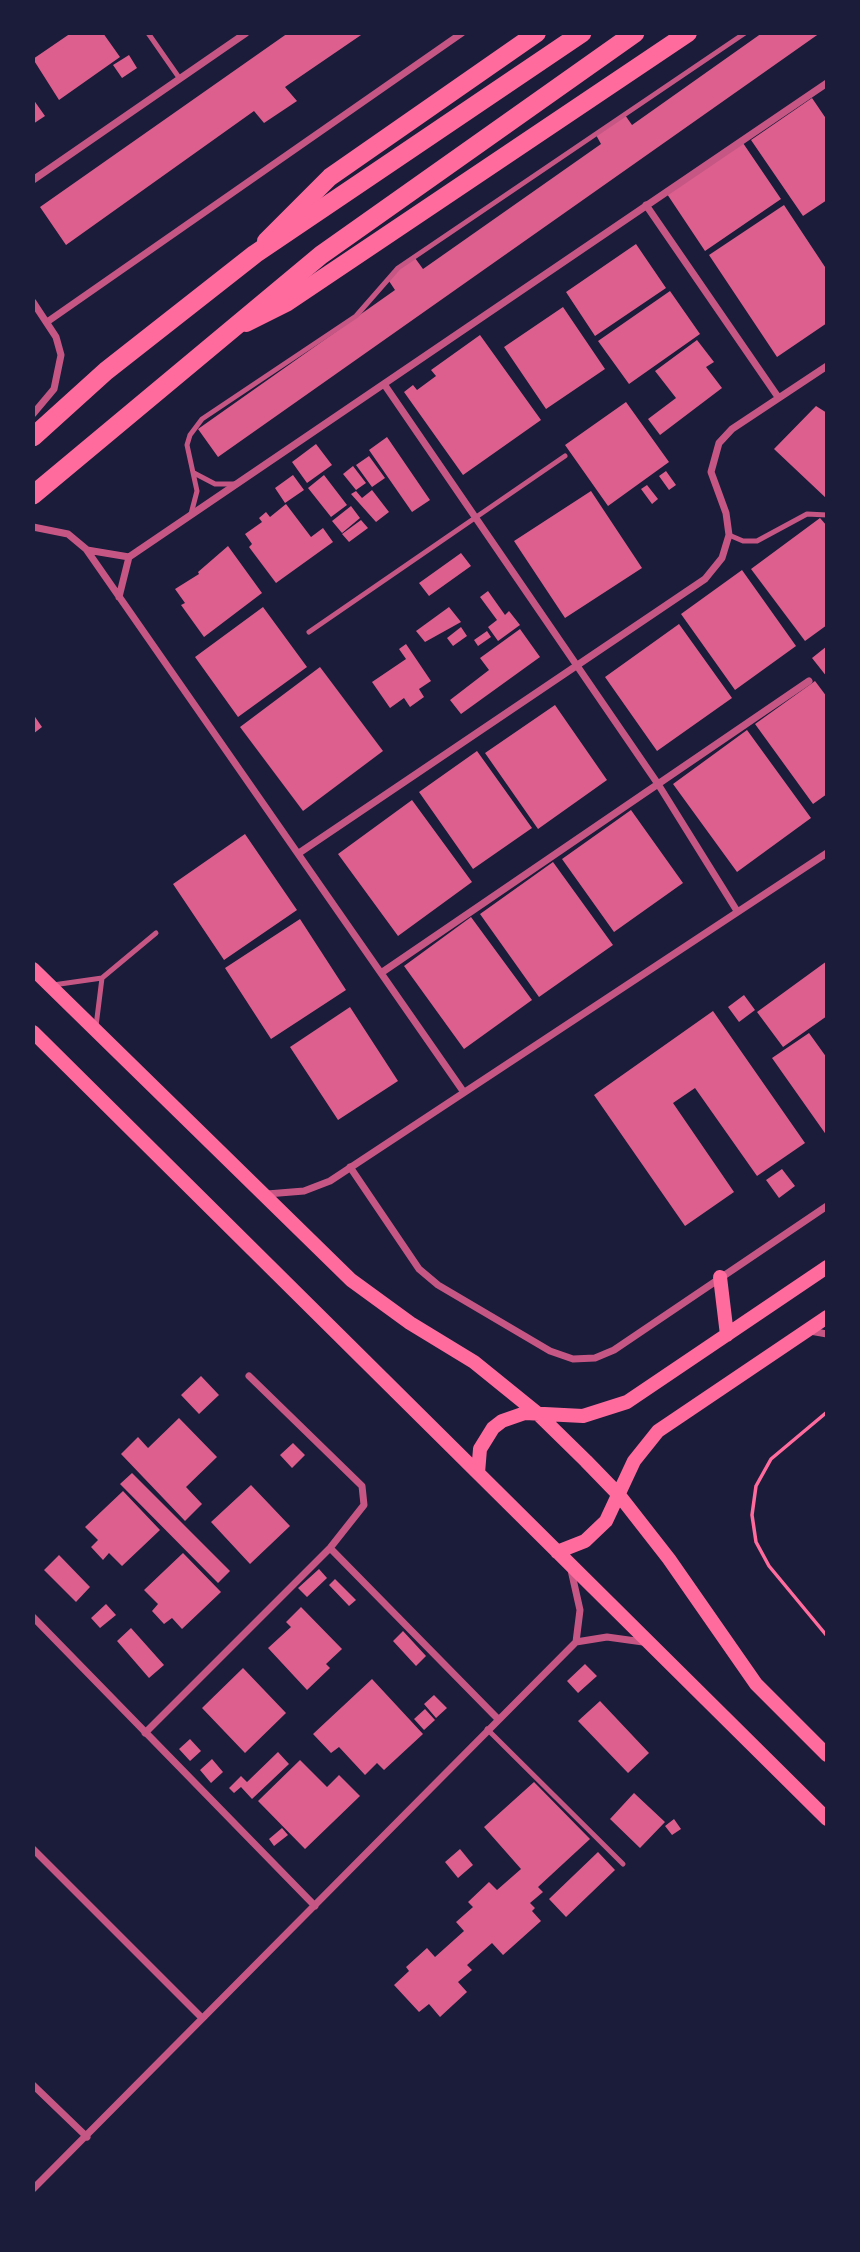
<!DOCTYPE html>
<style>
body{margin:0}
#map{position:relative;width:860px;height:2252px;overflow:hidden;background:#1b1b3a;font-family:Ubuntu,sans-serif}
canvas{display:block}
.frame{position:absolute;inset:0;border:35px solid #1b1b3a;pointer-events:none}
</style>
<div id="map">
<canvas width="860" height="2252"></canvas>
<div class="frame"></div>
</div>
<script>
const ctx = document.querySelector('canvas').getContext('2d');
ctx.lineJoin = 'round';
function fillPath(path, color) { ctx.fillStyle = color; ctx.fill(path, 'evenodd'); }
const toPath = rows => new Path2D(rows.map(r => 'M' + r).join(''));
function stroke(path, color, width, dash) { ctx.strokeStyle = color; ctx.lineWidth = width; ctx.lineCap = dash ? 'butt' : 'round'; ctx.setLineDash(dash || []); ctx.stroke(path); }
fillPath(toPath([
 [71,33,103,33,120,57,59,100,33,59],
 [288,33,364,33,285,87,297,101,264,123,254,111,66,245,40,207],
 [762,33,820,33,218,457,198,429,395,290,387,278,415,258,423,269,601,144,596,135,625,115,632,125],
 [129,55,137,68,122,78,113,65],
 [812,98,827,120,827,200,803,216,751,140],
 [33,99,45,116,33,124],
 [743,143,781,199,705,251,667,194],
 [784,205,827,270,827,323,777,357,709,255],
 [636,244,666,288,595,336,566,292],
 [670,291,700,334,629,384,598,341],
 [563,307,605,369,546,409,504,347],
 [480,335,541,420,463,475,404,392,413,385,417,390,436,376,431,370],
 [697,340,714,362,706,367,722,388,660,435,648,419,676,398,655,371],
 [626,402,669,462,608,506,565,445],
 [816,406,827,413,827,499,774,449],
 [387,437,430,500,412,512,369,450],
 [316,444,332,465,307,483,292,462],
 [369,456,385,478,372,487,356,465],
 [353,466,366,483,356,490,343,474],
 [666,471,676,485,669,490,659,476],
 [293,475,304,490,285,503,275,488],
 [324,475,347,505,331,517,308,488],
 [647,485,658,499,652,504,641,489],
 [372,490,389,512,376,522,351,494,356,491,362,498],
 [591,491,642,568,565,618,514,541],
 [286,504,311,537,323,528,333,542,276,583,249,547,252,544,245,534,262,522,259,518,266,512,270,517],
 [351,506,360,518,342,533,332,521],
 [820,518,827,526,827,625,805,641,751,569],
 [361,520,368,528,349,542,342,534],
 [228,546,262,593,204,637,181,605,185,603,175,589,199,574,198,572],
 [461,553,471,566,429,596,419,583],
 [742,570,796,646,735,690,681,614],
 [488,591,505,615,509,611,520,625,498,641,488,627,497,620,480,597],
 [263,607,307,667,238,717,195,657],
 [449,607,461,622,425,642,416,631],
 [679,624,732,698,657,751,605,677],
 [461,627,467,636,453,646,447,638],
 [520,629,540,657,461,714,450,700,489,670,480,658],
 [487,631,491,637,478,646,474,640],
 [406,644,431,681,419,689,424,697,410,707,404,698,390,708,372,682,406,659,399,649],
 [827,646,827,677,812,658],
 [320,667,383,751,303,811,240,727],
 [815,681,827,697,827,794,813,804,755,724],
 [555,705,607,780,538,829,485,753],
 [33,714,42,727,33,734],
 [747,730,811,818,737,872,673,784],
 [477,751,532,828,473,869,419,792],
 [412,800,472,882,398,936,338,854],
 [631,810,683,883,614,932,562,859],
 [245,834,297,910,224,960,173,884],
 [553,862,613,945,539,997,480,914],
 [471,917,532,1000,464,1049,404,966],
 [300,919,346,990,271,1039,225,968],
 [827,961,827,1016,783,1047,757,1012],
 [744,995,755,1010,739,1022,728,1007],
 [350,1007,398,1081,338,1120,290,1047],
 [713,1011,805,1143,757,1176,695,1088,673,1103,734,1192,685,1226,594,1095],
 [809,1033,827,1058,827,1136,772,1058],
 [782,1169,795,1186,779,1198,766,1180],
 [201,1376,219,1395,199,1414,181,1395],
 [179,1418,217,1457,186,1487,202,1504,185,1521,121,1454,138,1437,148,1448],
 [293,1443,305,1455,292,1468,280,1455],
 [132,1473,230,1571,218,1583,120,1484],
 [251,1485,290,1526,250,1564,211,1522],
 [123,1491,160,1530,122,1566,109,1553,103,1560,91,1547,98,1540,85,1527],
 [183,1553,221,1592,182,1629,172,1618,164,1624,152,1611,158,1604,144,1590],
 [59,1555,90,1587,76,1602,44,1570],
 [319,1569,327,1578,307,1597,298,1588],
 [335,1579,356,1600,349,1606,329,1585],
 [106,1604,116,1615,100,1628,91,1618],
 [301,1607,342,1649,326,1664,330,1668,307,1690,268,1648,291,1627,286,1622],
 [131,1628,164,1665,149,1678,117,1641],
 [403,1631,426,1656,416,1666,393,1641],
 [585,1664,597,1676,578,1693,567,1681],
 [243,1668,286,1713,245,1753,202,1708],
 [372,1679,423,1734,384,1770,377,1763,365,1775,339,1747,331,1753,313,1734],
 [434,1695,447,1708,436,1718,424,1704],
 [600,1701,649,1753,628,1773,578,1721],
 [425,1709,435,1720,424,1730,414,1719],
 [190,1739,201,1751,190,1761,179,1749],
 [278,1752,289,1764,252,1799,241,1787,234,1793,229,1788,241,1776,247,1782],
 [212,1759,223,1772,211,1783,200,1770],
 [300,1760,327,1787,339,1775,360,1796,305,1849,258,1801],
 [534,1782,590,1839,538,1887,543,1892,530,1903,535,1908,532,1911,541,1921,503,1955,492,1943,467,1965,472,1970,458,1982,467,1992,440,2017,429,2004,419,2012,394,1985,409,1971,406,1967,427,1948,435,1957,464,1931,456,1922,473,1907,468,1902,489,1882,497,1890,521,1869,484,1827],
 [634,1793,665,1822,640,1848,610,1819],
 [674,1819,681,1829,672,1835,665,1826],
 [282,1828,288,1835,274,1846,269,1839],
 [460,1849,473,1865,458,1878,445,1862],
 [598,1852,615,1870,566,1917,549,1899]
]), '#dd5f8e');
stroke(toPath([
 [827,1412,771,1459,756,1486,752,1515,756,1542,769,1566,827,1636]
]), '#ff6b9d', 3.5);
stroke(toPath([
 [148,33,180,79],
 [194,473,215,484,236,484],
 [191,514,197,491,187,445,190,435,202,419,356,316,398,268,745,33],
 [729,535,743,541,757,541,807,514,827,515],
 [309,632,565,456],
 [53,985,102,978,156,933],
 [96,1026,102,978],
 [487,1729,623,1864]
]), '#c65784', 5);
stroke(toPath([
 [33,180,246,33],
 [646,205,778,397],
 [33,302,56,337,61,355,54,389,33,414],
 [47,322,462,33],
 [384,384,658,784,737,911],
 [33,527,68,534,86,549,463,1091],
 [87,550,129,557],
 [119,597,129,557,827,83],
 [299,853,705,579,722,558,729,535,726,513,711,472,719,443,732,429,827,366],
 [381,973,809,681],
 [350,1167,419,1269,438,1285,550,1351,573,1359,595,1358,614,1350,827,1206],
 [267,1194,304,1191,330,1181,827,853],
 [810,1331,827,1334],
 [330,1548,497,1718],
 [571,1570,580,1610,576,1642],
 [33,1617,315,1906],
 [145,1733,330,1548,364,1505,362,1486,249,1376],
 [33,1849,201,2017],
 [33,2085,87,2137],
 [33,2189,576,1642,607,1637,643,1642]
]), '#c65784', 7);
stroke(toPath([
 [33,969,351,1280,410,1323,474,1362,537,1413,586,1461,619,1495,669,1559,756,1684,827,1755],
 [33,1032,827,1819],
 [720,1277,727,1335],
 [478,1473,480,1449,493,1428,502,1421,525,1413,583,1416,627,1402,827,1267],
 [557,1552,585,1541,606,1521,634,1461,658,1431,827,1317]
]), '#ff6b9d', 14);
stroke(toPath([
 [266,241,330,177,537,33],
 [246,323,286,303,688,33]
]), '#ff6b9d', 18);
stroke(toPath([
 [33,437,106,371,255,254,582,33],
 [33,495,321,255,635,33]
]), '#ff6b9d', 19);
</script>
